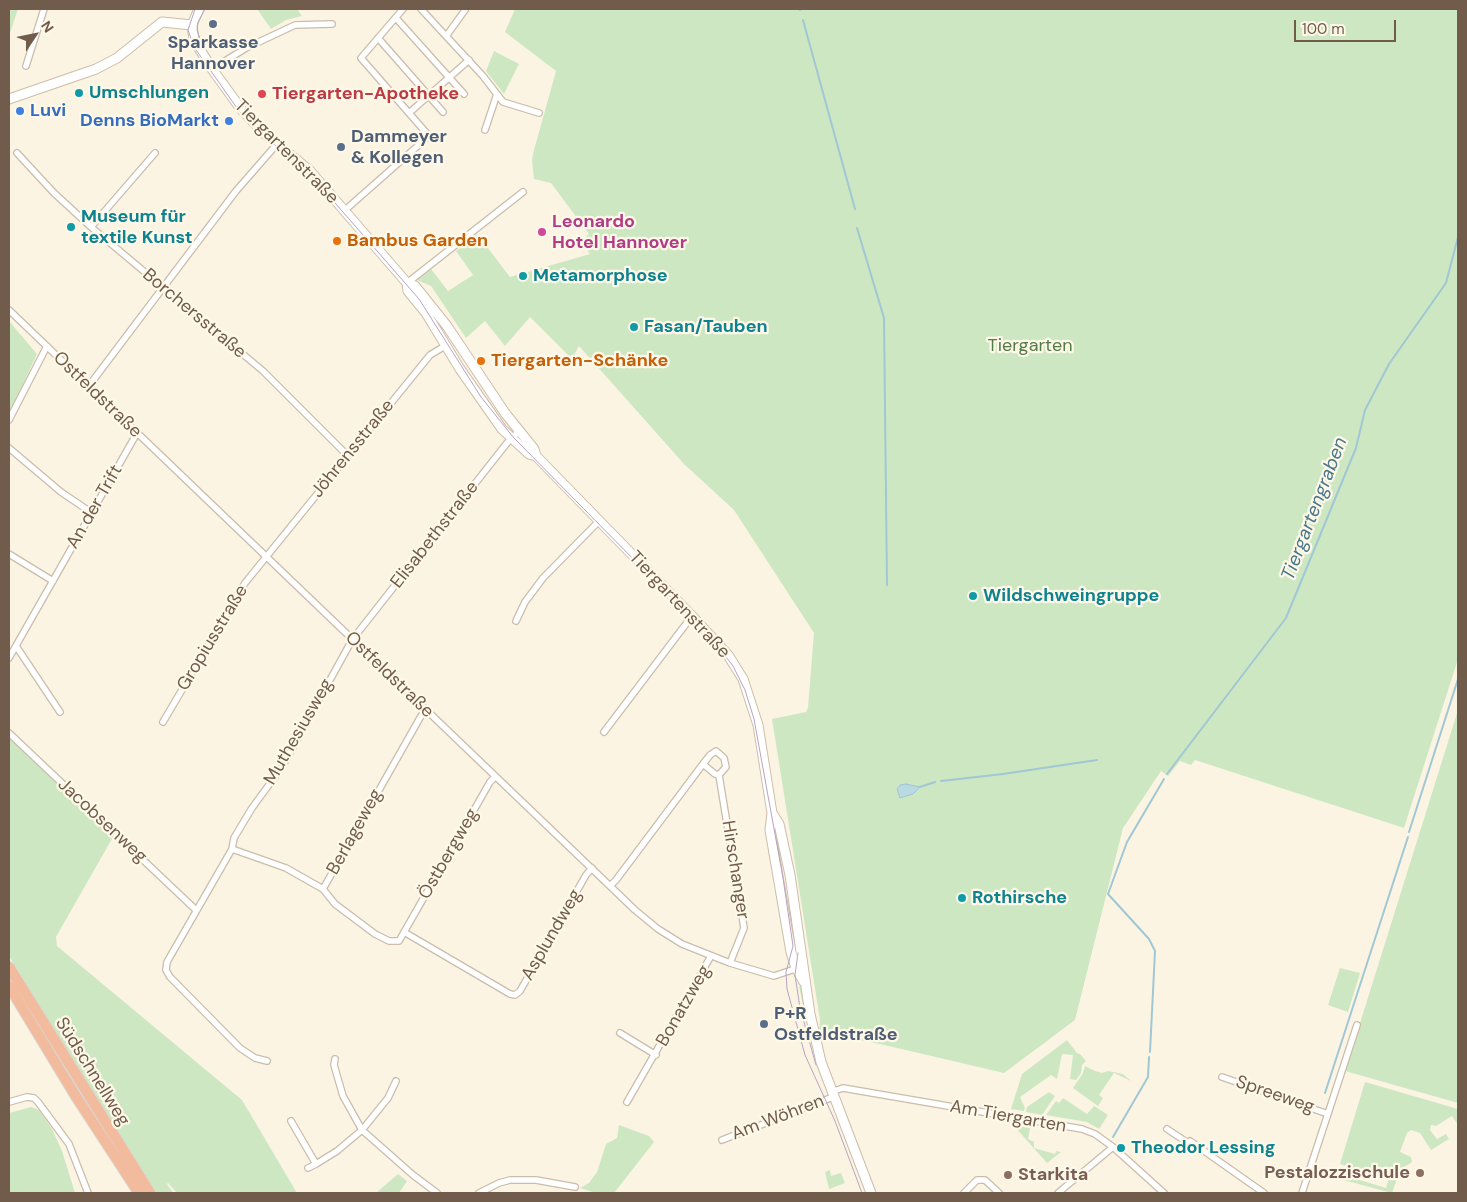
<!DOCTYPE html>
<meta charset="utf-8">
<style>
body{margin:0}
#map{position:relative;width:1467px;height:1202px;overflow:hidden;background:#fbf4e3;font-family:"DM Sans",sans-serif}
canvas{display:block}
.frame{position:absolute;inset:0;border:10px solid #715c4b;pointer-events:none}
.north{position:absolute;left:10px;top:10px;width:50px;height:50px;-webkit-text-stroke:4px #fef8e9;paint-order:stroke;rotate:56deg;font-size:14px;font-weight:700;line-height:20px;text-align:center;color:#715c4b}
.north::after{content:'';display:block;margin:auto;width:18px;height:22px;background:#715c4b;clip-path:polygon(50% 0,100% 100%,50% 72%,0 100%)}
.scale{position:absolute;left:1294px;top:20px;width:102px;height:22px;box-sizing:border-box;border:2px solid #715c4b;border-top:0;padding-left:6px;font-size:15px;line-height:18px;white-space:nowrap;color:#715c4b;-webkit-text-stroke:4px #fef8e9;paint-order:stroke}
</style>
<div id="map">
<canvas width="1467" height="1202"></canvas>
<div class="frame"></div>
<div class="north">N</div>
<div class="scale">100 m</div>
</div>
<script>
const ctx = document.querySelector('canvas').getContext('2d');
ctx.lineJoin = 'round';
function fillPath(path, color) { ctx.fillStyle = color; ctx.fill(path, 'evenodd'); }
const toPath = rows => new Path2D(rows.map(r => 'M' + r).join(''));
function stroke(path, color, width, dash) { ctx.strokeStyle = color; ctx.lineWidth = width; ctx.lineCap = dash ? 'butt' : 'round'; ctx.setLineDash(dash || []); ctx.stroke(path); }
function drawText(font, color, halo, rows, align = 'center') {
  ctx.font = font + ' "DM Sans",sans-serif'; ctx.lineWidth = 4.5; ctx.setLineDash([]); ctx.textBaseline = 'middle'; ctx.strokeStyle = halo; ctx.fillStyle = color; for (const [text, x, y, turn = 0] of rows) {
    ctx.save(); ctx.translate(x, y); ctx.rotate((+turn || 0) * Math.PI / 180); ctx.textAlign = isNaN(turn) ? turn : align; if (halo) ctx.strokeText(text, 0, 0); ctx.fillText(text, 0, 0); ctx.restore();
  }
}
fillPath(toPath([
 [9,9,18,9,9,36],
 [257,9,297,9,302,16,286,20,271,29],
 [515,9,1458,9,1458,659,1404,828,1195,760,1191,765,1180,761,1168,776,1161,771,1123,828,1075,1020,1004,1073,880,1044,819,1033,820,1020,772,719,806,712,808,708,814,633,734,510,684,464,579,346,572,359,530,317,505,346,485,321,466,338,431,286,417,280,431,269,448,291,473,275,456,251,477,234,510,277,590,254,581,241,589,234,551,183,534,179,532,160,534,150,556,71,505,32],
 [494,51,519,64,504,94,486,71],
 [9,321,37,354,9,414],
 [1458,710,1458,1103,1345,1071],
 [9,738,113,837,56,937,57,946,242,1100,297,1193,177,1193,168,1183,167,1184,173,1193,157,1193,126,1146,9,956],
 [1340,968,1360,973,1348,1012,1328,1005],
 [799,986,801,986,812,1039,810,1039],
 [1067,1040,1077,1053,1080,1054,1086,1061,1082,1065,1081,1073,1076,1080,1070,1079,1073,1055,1062,1054,1057,1079,1051,1075,1020,1097,1025,1108,1024,1111,1011,1109,1022,1074],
 [1085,1066,1095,1071,1102,1073,1108,1071,1123,1074,1131,1081,1114,1073,1099,1095,1103,1098,1098,1106,1073,1088,1083,1073],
 [1365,1082,1458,1109,1458,1125,1452,1116,1436,1126,1431,1125,1430,1130,1437,1139,1446,1134,1449,1139,1431,1150,1420,1133,1411,1130,1407,1133,1400,1152,1411,1157,1412,1162,1400,1170,1392,1193,1321,1174,1323,1169,1386,1188,1390,1174,1381,1171,1379,1176,1340,1164],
 [1049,1092,1055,1096,1042,1115,1026,1112,1027,1107],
 [1063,1098,1087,1114,1094,1106,1108,1115,1099,1129,1087,1122,1046,1115,1056,1101,1059,1103],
 [31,1107,39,1110,52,1129,62,1151,75,1193,9,1193,9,1113],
 [619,1125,649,1136,654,1142,614,1193,596,1193,580,1188,589,1183,597,1172,606,1144,617,1138],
 [1013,1125,1030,1128,1028,1139,1034,1142,1034,1148,1055,1154,1056,1151,1061,1152,1047,1163],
 [830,1170,831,1176,841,1173,845,1183,829,1189,825,1172],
 [398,1174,407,1181,399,1193,376,1193]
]), '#cee7c3');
const water = toPath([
 [906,784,920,787,913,794,900,798,897,789,900,785,906,784]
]);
fillPath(water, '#b9d9e3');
stroke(water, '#a0c7d4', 1);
stroke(toPath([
 [800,9,800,10],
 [803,20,855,209],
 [857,228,884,318,887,585],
 [1167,774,1286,618,1356,448,1365,410,1389,364,1446,283,1458,237],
 [941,781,1003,774,1097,760],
 [920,787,935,782],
 [1409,832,1458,679],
 [1150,1052,1155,951,1149,939,1108,894,1127,842,1164,779],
 [1325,1093,1408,837],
 [1113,1137,1148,1077,1149,1057]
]), '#a0c7d4', 2);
const street = toPath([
 [421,9,483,76,503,102,539,113],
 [396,18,464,94],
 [447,35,465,10],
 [378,38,443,112],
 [26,66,44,9],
 [212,69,246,48,295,25,332,24],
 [409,113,469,60],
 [485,130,497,94],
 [17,153,54,193,91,227,263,371,347,455],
 [344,211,429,136,361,58,403,9],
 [91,227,155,153],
 [407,283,523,192],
 [9,310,635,910,658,929,682,944,730,963,774,976,798,968],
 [88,387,236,191,277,144],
 [9,420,47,346],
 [9,448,61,492,92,513],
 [9,554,53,581],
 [516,621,525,602,543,578,599,521],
 [16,646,60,712],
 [9,658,137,433],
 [426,710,421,716,323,889,335,904,375,934,389,941,399,941,490,782,495,777],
 [163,722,245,583,430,355,445,346],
 [604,732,692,616],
 [9,733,196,910],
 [719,775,744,928,730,963],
 [232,849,286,868,323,889],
 [610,886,616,880,703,764,710,755,716,751,724,758,726,767,719,775,715,774,703,764],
 [404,932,510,994,515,995,520,991,586,875,592,868],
 [620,1033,656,1055],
 [335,1059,334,1065,343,1096,362,1130,413,1175,437,1193],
 [267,1061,255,1058,240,1048,170,977,166,970,167,962,232,849,234,838,252,808,282,767,352,640,507,443,519,431],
 [1222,1077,1328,1114],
 [831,1092,843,1088,1082,1129,1095,1134,1113,1147,1164,1193],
 [9,1102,27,1097,34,1098,38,1102,69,1144,88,1193],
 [627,1102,711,956],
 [291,1121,316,1164,337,1151,362,1130,388,1098,396,1081],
 [1167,1129,1188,1143,1190,1141,1264,1193],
 [722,1140,833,1097],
 [308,1168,316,1164],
 [479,1193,499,1183,510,1180,536,1180,575,1187],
 [964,1193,977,1180,985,1180,999,1193],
 [1058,1193,1113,1147],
 [1302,1193,1357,1025]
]);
const secondary = toPath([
 [199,9,192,25,194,40,212,69,241,109,264,133,310,171,407,283,415,286,447,326,505,413,534,449,536,456],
 [9,99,96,69,117,58,162,22,192,25],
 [407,283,408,291,426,313,460,369,502,429,529,454,536,456,692,616,728,655,743,679,758,725,772,813,770,830,791,952,796,968,804,982],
 [772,813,779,824,790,875,810,1014,821,1062,871,1193]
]);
const highway = toPath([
 [9,967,150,1193],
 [9,986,75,1095,139,1193]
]);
stroke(street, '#cbbcab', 8);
stroke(secondary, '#cebda9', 11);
stroke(highway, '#dad5d0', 12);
stroke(street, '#fff', 5.5);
stroke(secondary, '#fff', 9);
stroke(highway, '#f2bb9e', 10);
stroke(toPath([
 [195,9,188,30,194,47,239,111,258,131,308,172,419,299,481,397,513,437,714,641,733,666,745,690,754,719,783,878,793,946,786,972,787,989,805,1055,835,1121,862,1193],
 [204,50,197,30,198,22,205,9],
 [798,953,795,975,800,1008,816,1065]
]), '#b7a3c3', 1);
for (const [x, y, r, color] of [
 [213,24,5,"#5c6f8a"],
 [79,93,5,"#0f9aa8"],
 [262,94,5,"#e0444e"],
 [20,111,5,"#3f7fe0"],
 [229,121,5,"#3f7fe0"],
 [341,147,5,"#5c6f8a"],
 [71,227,5,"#0f9aa8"],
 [542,232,5,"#d1479c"],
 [337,241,5,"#e8710a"],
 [523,276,5,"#0f9aa8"],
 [634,327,5,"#0f9aa8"],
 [481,361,5,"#e8710a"],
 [973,596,5,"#0f9aa8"],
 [962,898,5,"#0f9aa8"],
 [764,1024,5,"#5c6f8a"],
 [1121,1148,5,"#0f9aa8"],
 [1420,1173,5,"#8d6e63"],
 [1008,1175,5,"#8d6e63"]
]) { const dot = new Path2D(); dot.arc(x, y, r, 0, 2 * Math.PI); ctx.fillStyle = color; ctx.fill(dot); stroke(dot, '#fef8e9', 2); }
drawText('bold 18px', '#4e5e75', '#fef8e9', [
 ["Sparkasse",213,43,"center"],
 ["Hannover",213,64,"center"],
 ["Dammeyer",351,137],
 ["& Kollegen",351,158],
 ["P+R",774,1014],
 ["Ostfeldstraße",774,1035]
], 'left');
drawText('bold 18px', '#0d838f', '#fef8e9', [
 ["Umschlungen",89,93],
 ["Museum für",81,217],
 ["textile Kunst",81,238],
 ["Metamorphose",533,276],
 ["Fasan/Tauben",644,327],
 ["Wildschweingruppe",983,596],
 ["Rothirsche",972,898],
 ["Theodor Lessing",1131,1148]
], 'left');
drawText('bold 18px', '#be3a42', '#fef8e9', [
 ["Tiergarten-Apotheke",272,94]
], 'left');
drawText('bold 18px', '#366cbe', '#fef8e9', [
 ["Luvi",30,111],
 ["Denns BioMarkt",219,121,"right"]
], 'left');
drawText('18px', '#715c4b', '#fef8e9', [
 ["Tiergartenstraße",286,152,45],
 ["Borchersstraße",194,314,40],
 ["Ostfeldstraße",97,395,44],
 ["Jöhrensstraße",353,449,-51],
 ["An der Trift",95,507,-60],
 ["Elisabethstraße",435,535,-52],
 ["Tiergartenstraße",679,605,47],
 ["Gropiusstraße",213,638,-59],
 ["Ostfeldstraße",389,675,44],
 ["Muthesiusweg",299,732,-60],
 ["Jacobsenweg",102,821,43],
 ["Berlageweg",355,832,-61],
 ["Östbergweg",449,854,-60],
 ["Hirschanger",735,870,81],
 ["Asplundweg",552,935,-60],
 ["Bonatzweg",684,1006,-60],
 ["Südschnellweg",92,1072,58],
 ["Spreeweg",1275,1095,19],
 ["Am Tiergarten",1008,1117,10],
 ["Am Wöhren",778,1118,-21]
]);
drawText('bold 18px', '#b23c85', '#fef8e9', [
 ["Leonardo",552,222],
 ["Hotel Hannover",552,243]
], 'left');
drawText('bold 18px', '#c56008', '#fef8e9', [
 ["Bambus Garden",347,241],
 ["Tiergarten-Schänke",491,361]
], 'left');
drawText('18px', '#527c46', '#fef8e9', [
 ["Tiergarten",1030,346]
]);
drawText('bold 18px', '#785e54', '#fef8e9', [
 ["Pestalozzischule",1410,1173],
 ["Starkita",1018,1175,"left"]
], 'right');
drawText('italic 19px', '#49798a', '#fef8e9', [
 ["Tiergartengraben",1315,509,-69]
]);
</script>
